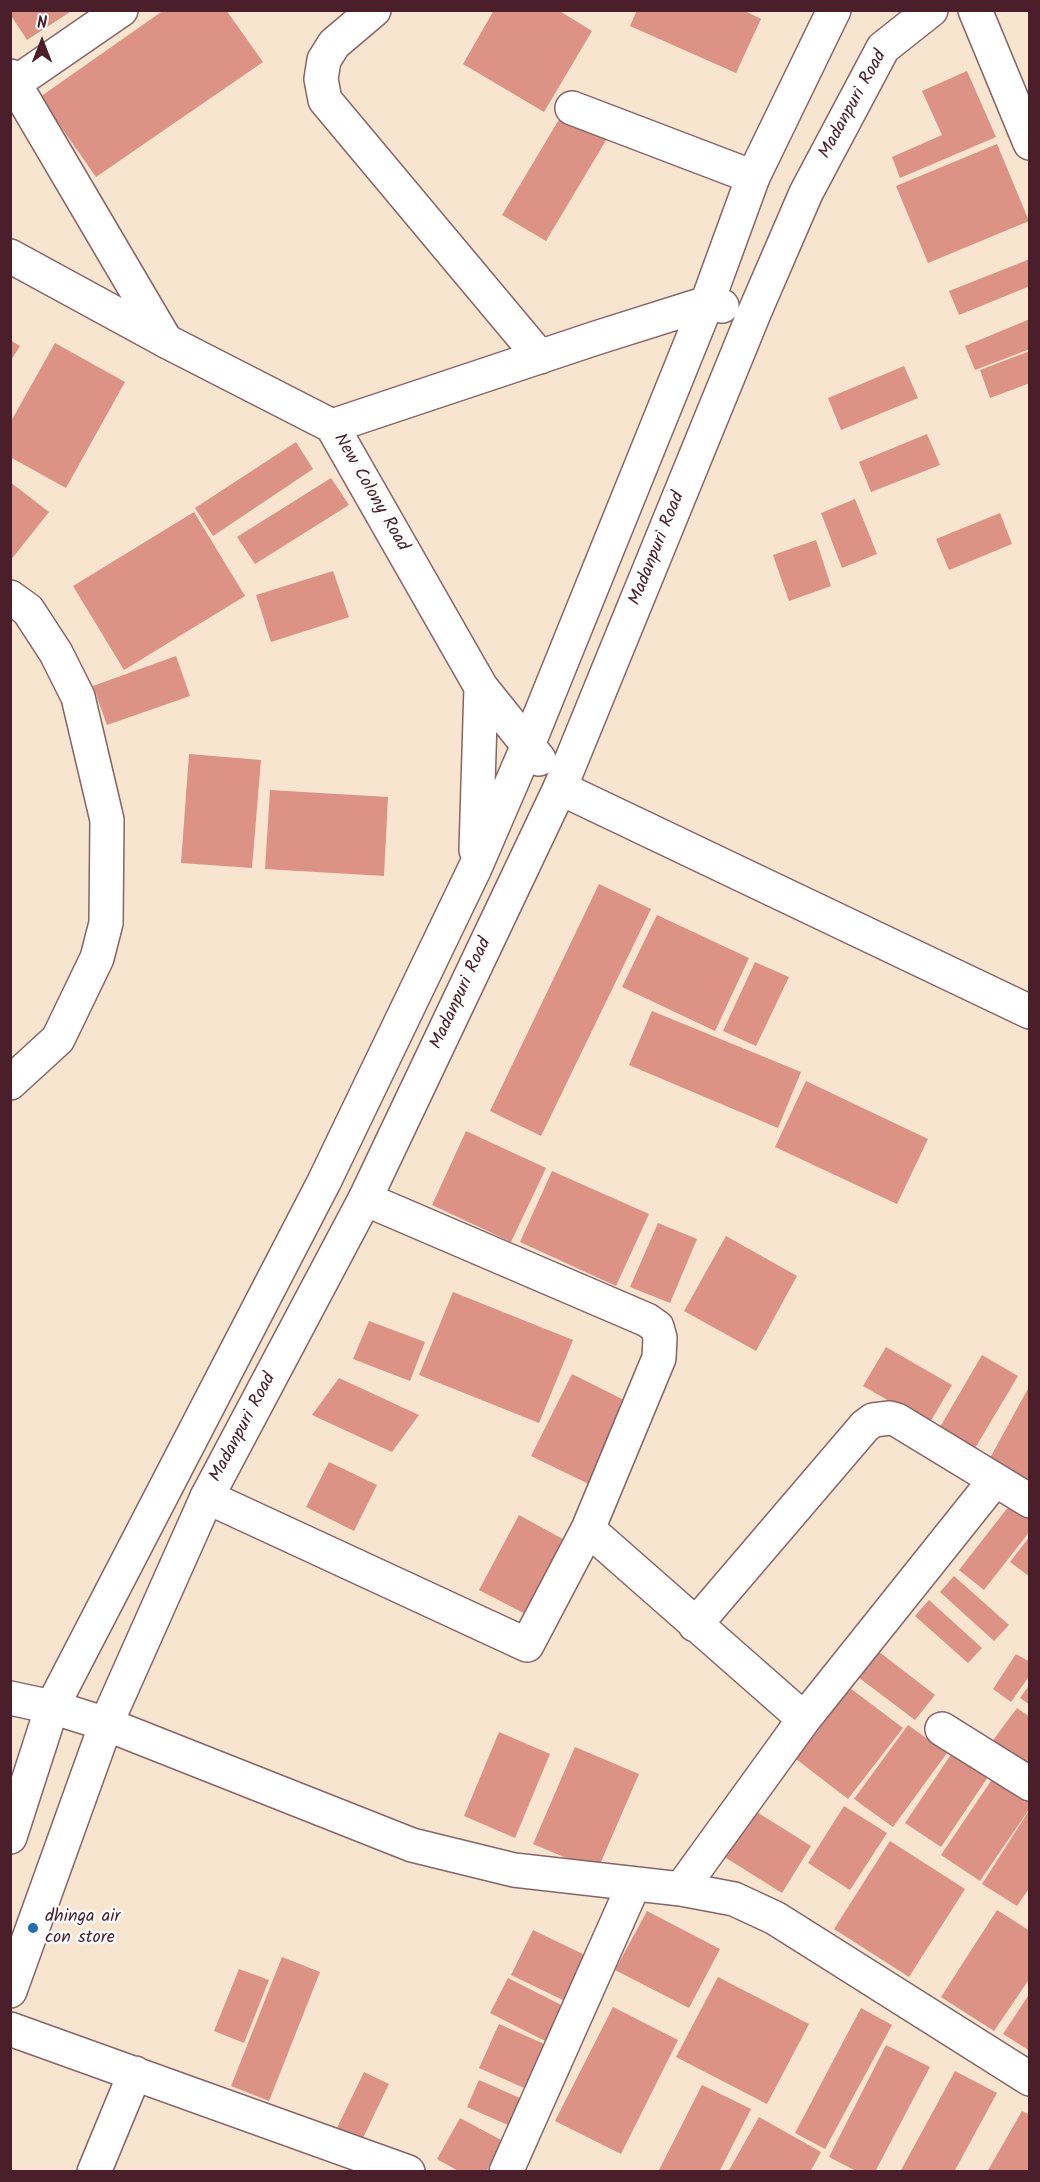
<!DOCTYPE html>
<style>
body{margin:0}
#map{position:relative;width:1040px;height:2182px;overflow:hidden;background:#f7e5d0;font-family:Kalam,sans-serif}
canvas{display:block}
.frame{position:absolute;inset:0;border:12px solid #4a1f2b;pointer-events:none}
.north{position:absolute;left:12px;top:12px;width:60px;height:60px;-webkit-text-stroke:4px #fff;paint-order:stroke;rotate:0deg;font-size:16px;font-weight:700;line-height:24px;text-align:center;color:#4a1f2b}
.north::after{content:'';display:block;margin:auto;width:21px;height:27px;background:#4a1f2b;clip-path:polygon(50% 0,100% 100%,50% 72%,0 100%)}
</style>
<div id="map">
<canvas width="1040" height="2182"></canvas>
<div class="frame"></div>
<div class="north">N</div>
</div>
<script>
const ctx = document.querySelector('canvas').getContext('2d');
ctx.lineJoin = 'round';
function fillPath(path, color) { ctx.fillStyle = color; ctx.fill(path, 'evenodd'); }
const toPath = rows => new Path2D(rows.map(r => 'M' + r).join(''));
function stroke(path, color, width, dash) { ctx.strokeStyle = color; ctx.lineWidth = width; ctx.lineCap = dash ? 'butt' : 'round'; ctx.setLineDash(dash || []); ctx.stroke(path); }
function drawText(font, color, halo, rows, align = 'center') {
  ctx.font = font + ' Kalam,sans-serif'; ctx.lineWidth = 4.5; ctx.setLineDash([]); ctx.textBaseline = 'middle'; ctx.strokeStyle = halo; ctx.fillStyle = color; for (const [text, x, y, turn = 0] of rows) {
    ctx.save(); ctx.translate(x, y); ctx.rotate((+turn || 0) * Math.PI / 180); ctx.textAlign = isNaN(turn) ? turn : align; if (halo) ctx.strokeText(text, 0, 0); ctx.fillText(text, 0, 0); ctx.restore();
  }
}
fillPath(toPath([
 [10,10,73,10,27,40,10,14],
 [164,10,226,10,263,62,96,177,40,97],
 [494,10,558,10,592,31,544,112,463,64],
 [637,10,743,10,761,19,736,73,630,26],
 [967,71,996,137,900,178,892,157,942,135,922,91],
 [564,111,608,137,546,241,502,215],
 [997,144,1029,221,928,263,896,186],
 [1030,259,1030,286,959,315,949,291],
 [1030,319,1030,349,975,370,965,346],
 [10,340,20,346,10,362],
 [55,343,125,382,66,488,10,457,10,423],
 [1030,351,1030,383,990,398,980,370],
 [904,366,918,398,841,430,828,398],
 [927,434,940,465,871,492,859,462],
 [296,442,313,469,213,536,195,508],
 [331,478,349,505,255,564,237,537],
 [10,482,49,512,10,561],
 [855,499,877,554,842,568,821,513],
 [194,512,245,596,124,670,73,586],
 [1000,513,1012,544,949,570,936,539],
 [816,540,831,586,789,601,773,555],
 [333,571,349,617,271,642,256,595],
 [176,656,190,696,107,725,93,686],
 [189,754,261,760,252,868,181,863],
 [270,790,388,797,384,876,265,869],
 [599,884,651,909,541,1136,490,1111],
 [657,915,749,958,715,1031,622,987],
 [755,962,789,977,756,1046,723,1031],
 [652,1011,801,1072,778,1128,629,1065],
 [806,1081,928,1139,897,1204,775,1147],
 [466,1131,546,1168,511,1242,432,1205],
 [552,1171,649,1214,616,1286,520,1242],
 [658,1223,697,1239,670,1303,630,1287],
 [726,1236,797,1276,756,1351,684,1311],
 [453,1292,573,1340,539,1423,419,1375],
 [369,1321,425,1342,410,1381,353,1359],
 [886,1347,952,1385,929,1424,863,1386],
 [982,1355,1018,1376,968,1460,933,1439],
 [572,1374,638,1407,597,1488,531,1456],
 [339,1378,419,1415,392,1452,312,1415],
 [1030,1385,1030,1480,990,1458],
 [329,1462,377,1485,354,1531,306,1507],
 [1016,1497,1030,1508,1030,1531,984,1590,959,1570],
 [519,1515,570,1543,531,1617,479,1590],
 [1030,1536,1030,1577,1010,1562],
 [954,1576,1009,1625,994,1641,940,1592],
 [929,1600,982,1648,968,1663,915,1616],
 [878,1651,935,1695,915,1720,858,1677],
 [1016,1654,1030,1662,1030,1675,1011,1702,993,1689],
 [1030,1684,1030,1705,1020,1698],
 [850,1688,903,1728,848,1799,796,1759],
 [1017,1708,1030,1717,1030,1772,988,1747],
 [908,1725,947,1753,893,1827,854,1799],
 [499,1732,550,1754,515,1838,464,1816],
 [575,1747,639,1774,597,1871,533,1844],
 [954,1750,990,1774,941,1847,905,1823],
 [997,1772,1030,1794,1030,1808,980,1881,941,1855],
 [844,1806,887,1833,850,1890,808,1863],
 [752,1809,811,1846,782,1893,723,1856],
 [1030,1809,1030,1887,1017,1906,982,1884],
 [890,1841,965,1889,909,1977,834,1929],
 [997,1910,1030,1931,1030,1978,994,2031,941,1997],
 [647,1911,720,1949,689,2008,615,1970],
 [533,1930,589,1957,567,2002,511,1975],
 [282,1957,320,1972,269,2101,231,2086],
 [239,1969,269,1980,244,2043,214,2031],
 [718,1977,809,2024,767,2104,676,2057],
 [508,1978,569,2009,551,2044,490,2013],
 [1030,1993,1030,2051,1003,2034],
 [613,2007,678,2040,621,2154,555,2121],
 [861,2008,892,2025,825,2149,795,2133],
 [499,2024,551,2047,531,2091,479,2068],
 [886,2045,930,2067,875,2172,858,2172,829,2157],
 [955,2071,997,2093,954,2172,900,2172],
 [364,2072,389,2084,362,2140,337,2128],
 [479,2080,529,2102,517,2129,467,2107],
 [702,2085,751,2109,719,2172,658,2172],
 [1022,2111,1030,2115,1030,2172,987,2172],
 [759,2117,821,2152,810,2172,728,2172],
 [460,2118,503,2141,486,2172,460,2172,437,2159]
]), '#dd9286');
const street = toPath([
 [374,10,334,44,324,60,321,79,325,100,540,357],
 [10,76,166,341],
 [15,83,121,10],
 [572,108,753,177],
 [10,597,28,610,56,653,78,697,107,820,106,923,97,958,58,1039,10,1083],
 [560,788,1030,1012],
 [207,1497,527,1645,588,1529,659,1358,660,1338,657,1327,647,1320,365,1199],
 [588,1529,804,1719],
 [695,1625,865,1426,873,1420,890,1418,897,1420,1030,1501],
 [10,1698,52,1707,106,1724,412,1845,514,1870,681,1889,734,1899,775,1918,1030,2079],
 [942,1729,1030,1784],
 [681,1889,804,1719,994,1481],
 [10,2029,408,2172],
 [94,2172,135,2073],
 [506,2172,634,1884]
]);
const secondary = toPath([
 [975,10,1030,143],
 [10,256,166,341,332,426,481,687,539,759],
 [332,426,596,338,707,303,722,306],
 [476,850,481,687],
 [10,1837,52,1707,324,1182,475,868,528,745,707,303,753,177,834,10],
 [10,1991,106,1724,207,1497,365,1199,560,788,755,311,806,193,883,48,931,10]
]);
stroke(street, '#876465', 36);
stroke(secondary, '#876465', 36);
stroke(street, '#fff', 33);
stroke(secondary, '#fff', 33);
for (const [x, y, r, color] of [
 [33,1928,6,"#1f6fb2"]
]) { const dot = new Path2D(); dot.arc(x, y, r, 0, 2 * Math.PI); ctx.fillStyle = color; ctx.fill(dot); stroke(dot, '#fff', 2); }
drawText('18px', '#4a1f2b', '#fff', [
 ["Madanpuri Road",854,105,-61],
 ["New Colony Road",370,493,60],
 ["Madanpuri Road",658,549,-68],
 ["Madanpuri Road",462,994,-65],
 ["Madanpuri Road",244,1428,-62]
]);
drawText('18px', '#4a1f2b', '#fff', [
 ["dhinga air",45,1918],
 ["con store",45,1939]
], 'left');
</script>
